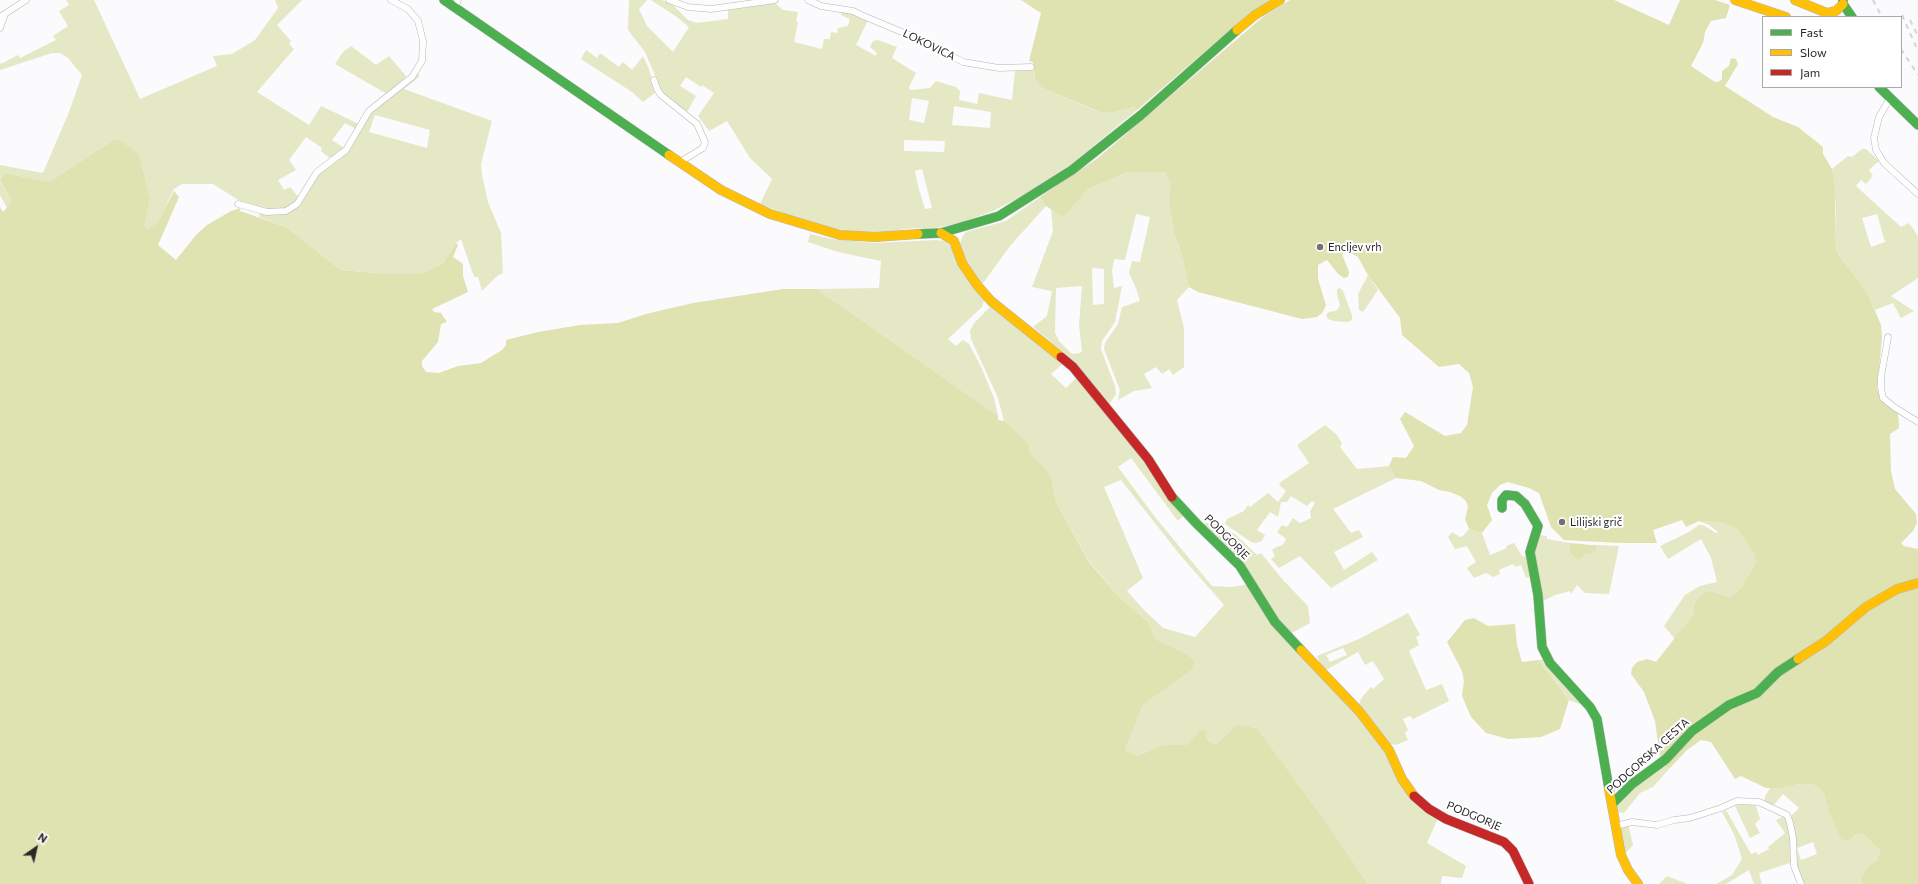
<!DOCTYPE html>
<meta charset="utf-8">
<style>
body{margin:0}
#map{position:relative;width:1918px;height:884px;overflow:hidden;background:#fbfafd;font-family:Commissioner,sans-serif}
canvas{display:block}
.legend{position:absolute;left:1762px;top:16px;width:140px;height:72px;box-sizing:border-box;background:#fff;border:1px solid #a9a9aa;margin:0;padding:5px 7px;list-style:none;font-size:12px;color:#28282b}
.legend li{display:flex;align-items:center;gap:8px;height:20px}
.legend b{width:20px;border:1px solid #a9a9aa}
.north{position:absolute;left:16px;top:828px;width:40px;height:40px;-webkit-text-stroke:3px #fff;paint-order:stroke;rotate:34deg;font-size:11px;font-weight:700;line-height:16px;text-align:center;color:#28282b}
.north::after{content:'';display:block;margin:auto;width:14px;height:18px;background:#28282b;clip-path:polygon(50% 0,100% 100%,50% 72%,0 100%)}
</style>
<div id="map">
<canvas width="1918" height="884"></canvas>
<ul class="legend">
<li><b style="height:5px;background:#4caf50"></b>Fast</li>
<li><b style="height:5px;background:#ffc107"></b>Slow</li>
<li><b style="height:5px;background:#c62828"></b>Jam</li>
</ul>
<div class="north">N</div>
</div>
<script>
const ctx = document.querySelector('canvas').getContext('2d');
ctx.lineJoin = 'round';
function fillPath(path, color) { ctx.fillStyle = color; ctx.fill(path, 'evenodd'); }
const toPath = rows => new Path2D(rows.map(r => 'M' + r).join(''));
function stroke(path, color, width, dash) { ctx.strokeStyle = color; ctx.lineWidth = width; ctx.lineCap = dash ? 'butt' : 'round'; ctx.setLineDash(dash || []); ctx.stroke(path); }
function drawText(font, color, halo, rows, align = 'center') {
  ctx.font = font + ' Commissioner,sans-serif'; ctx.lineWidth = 4; ctx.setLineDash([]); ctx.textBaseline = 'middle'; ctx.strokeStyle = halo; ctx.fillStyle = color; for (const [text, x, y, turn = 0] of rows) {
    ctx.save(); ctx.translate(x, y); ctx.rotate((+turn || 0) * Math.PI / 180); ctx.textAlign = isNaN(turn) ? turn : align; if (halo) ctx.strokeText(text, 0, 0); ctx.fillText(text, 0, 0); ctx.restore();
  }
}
fillPath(toPath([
 [66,0,94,0,140,99,217,66,213,56,232,54,255,40,278,8,275,0,302,0,277,25,291,41,289,44,294,49,257,92,309,125,321,106,359,124,356,129,345,123,332,140,344,148,331,159,321,151,322,148,306,137,289,160,296,170,278,180,284,190,290,187,300,199,289,208,271,210,255,206,240,201,213,184,182,184,174,189,158,221,148,229,143,226,150,199,142,165,112,141,49,182,5,173,0,180,0,165,43,173,69,112,82,75,68,58,60,53,52,53,0,70,0,62,1,64,18,55,20,58,56,40,53,36,68,26,59,11,69,5],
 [629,0,647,0,639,9,647,26,673,52,689,27,677,17,651,0,662,0,673,5,688,20,697,23,728,19,728,10,775,3,783,10,798,12,796,22,798,22,794,42,822,49,824,39,830,39,831,32,837,33,838,28,848,26,850,19,841,15,841,11,856,15,868,20,856,45,876,56,877,53,870,47,873,41,878,40,897,47,892,58,916,73,909,87,910,90,930,88,936,81,956,87,960,91,959,100,977,104,979,93,1012,100,1015,71,1034,70,1034,75,1045,89,1094,110,1100,112,1115,112,1134,107,1137,110,1070,165,1020,197,993,211,962,222,928,230,921,228,905,229,881,233,858,233,837,229,809,223,760,204,772,179,750,158,727,121,709,131,698,116,714,93,702,85,701,87,686,77,680,86,696,96,687,112,664,97,645,52,628,30],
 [912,98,929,101,924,123,909,120],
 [954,106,991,112,990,128,952,125],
 [904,140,945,141,944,152,904,151],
 [922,169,932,208,925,209,918,186,915,171],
 [351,46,376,65,389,56,406,76,400,85,387,94,335,64,343,52],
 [586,50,597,58,600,53,619,67,623,62,632,70,643,56,649,69,656,92,643,102,632,92,581,59],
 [419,72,419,77,404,89,492,121,481,164,482,175,488,202,501,233,503,273,496,277,482,291,478,277,474,277,461,239,456,243,443,263,422,274,388,274,341,270,286,227,259,217,260,211,289,211,317,175,342,157,369,115],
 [375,115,430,130,427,148,369,132],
 [1862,149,1866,149,1879,161,1869,170,1873,176,1866,184,1861,180,1856,186,1901,227,1909,223,1918,236,1918,278,1891,296,1914,311,1901,318,1893,303,1875,310,1868,294,1836,251,1836,207,1832,169,1848,156,1852,157],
 [1877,214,1885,242,1871,247,1862,218],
 [1128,172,1165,172,1172,184,1169,201,1174,233,1181,252,1189,287,1177,300,1184,328,1184,367,1173,375,1169,369,1162,374,1156,367,1144,374,1152,388,1134,391,1118,400,1120,390,1104,349,1105,343,1118,324,1122,307,1140,301,1136,288,1129,273,1132,261,1140,262,1150,217,1136,214,1125,260,1114,259,1112,271,1114,288,1122,286,1115,322,1102,341,1101,349,1115,386,1116,394,1109,405,1082,371,1062,351,1033,327,1047,316,1052,291,1032,287,1053,231,1051,209,1063,216,1088,189],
 [1092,268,1104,269,1104,304,1093,305],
 [1082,286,1079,325,1082,351,1080,353,1072,354,1059,341,1055,333,1056,288],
 [0,181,12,202,7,208,0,195],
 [1040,197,1046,206,1010,246,981,286,967,262,961,250,960,244,962,237,966,232,1006,221],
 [810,234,832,239,875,243,936,240,945,241,952,247,962,270,984,300,982,307,948,339,956,346,963,340,969,344,981,367,994,398,998,416,817,289,879,288,881,261,838,252,808,242],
 [1368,275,1378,290,1363,312,1359,310,1358,294],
 [1340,288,1343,291,1352,315,1352,320,1348,322,1334,321,1328,319,1326,315,1329,312,1335,311,1338,309,1340,305,1337,295,1337,289],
 [990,307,1052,351,1064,363,1051,374,1066,388,1077,377,1144,458,1184,515,1178,521,1131,458,1118,467,1155,517,1212,586,1231,587,1250,584,1260,604,1372,730,1394,767,1438,818,1427,843,1466,866,1462,878,1442,876,1441,884,1368,884,1329,826,1257,728,1238,724,1216,744,1209,742,1206,736,1187,745,1163,745,1137,756,1125,750,1143,705,1192,670,1189,657,1155,639,1149,623,1117,595,1089,561,1056,502,1051,477,1045,468,1030,453,1029,445,1019,434,1004,421,998,398,971,339,970,331,974,323],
 [1121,480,1180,555,1224,605,1195,637,1163,628,1143,609,1127,591,1143,578,1104,487],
 [1325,425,1336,434,1342,443,1340,447,1357,469,1389,466,1396,478,1333,509,1351,533,1359,530,1363,537,1334,552,1344,570,1372,552,1378,560,1331,588,1300,556,1279,568,1271,559,1275,556,1272,550,1276,547,1283,545,1286,539,1277,532,1282,525,1287,527,1293,518,1300,523,1311,518,1310,511,1315,503,1312,501,1307,506,1291,496,1287,502,1281,502,1278,517,1270,512,1257,530,1265,535,1262,541,1256,543,1251,542,1225,524,1227,519,1244,511,1248,505,1250,507,1268,493,1278,502,1286,491,1279,485,1281,482,1309,463,1297,445],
 [1708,521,1723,523,1737,529,1754,554,1756,563,1741,588,1730,597,1711,591,1694,605,1693,615,1675,639,1664,626,1685,595,1700,586,1717,582,1711,558,1701,539,1668,559,1660,546,1687,533,1699,525,1703,525,1716,533,1718,532,1709,525,1702,522],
 [1205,523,1218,524,1236,535,1257,555,1261,553,1283,580,1308,606,1310,623,1290,634,1268,605,1247,570,1202,526],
 [1469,529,1482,533,1490,555,1507,548,1506,546,1514,543,1522,556,1527,557,1534,576,1526,578,1521,565,1515,567,1513,564,1499,570,1500,574,1493,577,1486,573,1474,578,1467,568,1476,562,1467,546,1455,549,1448,537,1452,532,1460,537,1463,536],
 [1540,535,1547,536,1547,539,1570,543,1570,553,1576,559,1581,559,1586,554,1596,551,1597,545,1619,546,1609,594,1585,593,1577,585,1571,594,1570,591,1555,595,1541,602,1533,559,1536,538],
 [1408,613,1420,635,1416,637,1419,645,1409,651,1426,690,1442,684,1449,701,1413,719,1410,716,1403,719,1408,730,1405,733,1408,740,1396,745,1390,744,1358,705,1363,696,1371,687,1373,689,1384,679,1373,661,1365,665,1358,652,1326,670,1319,661,1317,656,1359,639],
 [1343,648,1347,655,1330,662,1326,655],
 [1545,659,1587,704,1582,705,1569,700,1538,660],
 [1659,761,1669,769,1653,787,1640,793,1624,813,1617,812,1615,807],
 [1801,784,1816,785,1824,794,1828,808,1853,838,1857,834,1863,834,1880,850,1877,860,1868,866,1862,876,1862,884,1803,884,1795,857,1794,828,1791,816,1799,808,1783,794,1773,806,1764,802,1765,796,1771,787,1782,788],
 [1813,842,1817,854,1801,860,1797,848],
 [1746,803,1756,806,1760,819,1755,824,1760,833,1750,838,1735,806],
 [1726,810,1751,854,1756,852,1758,855,1769,849,1768,847,1785,833,1776,820,1784,816,1790,828,1793,862,1759,873,1762,884,1754,884,1749,870,1726,884,1716,884,1732,875,1742,859,1734,834,1722,812],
 [1628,824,1633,845,1623,856,1618,832,1622,826],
 [1667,876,1685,883,1687,884,1659,884]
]), '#e5e8c4');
fillPath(toPath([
 [1021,0,1271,0,1247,15,1137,110,1134,107,1115,112,1100,112,1045,89,1035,79,1033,62,1029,61,1041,13],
 [1290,0,1614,0,1669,25,1680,0,1715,0,1730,5,1726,18,1711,21,1705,32,1703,43,1691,66,1715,82,1718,82,1722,79,1722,71,1729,66,1731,58,1736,59,1738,64,1725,86,1773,117,1798,127,1823,147,1823,154,1832,169,1835,192,1836,251,1868,294,1881,325,1882,337,1877,389,1882,400,1898,412,1899,428,1890,434,1891,471,1895,489,1916,514,1917,523,1913,531,1901,543,1904,546,1918,549,1918,884,1862,884,1862,876,1868,866,1877,860,1880,850,1863,834,1857,834,1848,841,1841,839,1828,808,1824,794,1816,785,1801,784,1782,788,1766,788,1741,776,1735,779,1711,742,1701,740,1687,750,1669,769,1659,761,1660,757,1655,721,1644,692,1631,674,1632,668,1637,662,1647,659,1656,662,1693,615,1694,605,1702,594,1711,591,1730,597,1741,588,1756,563,1754,554,1737,529,1723,523,1708,521,1702,522,1699,521,1686,527,1682,520,1653,530,1657,543,1620,543,1564,540,1551,527,1539,493,1529,488,1508,482,1500,485,1492,493,1487,505,1492,520,1482,533,1469,529,1465,519,1468,507,1466,501,1460,496,1450,492,1439,490,1421,481,1396,478,1389,466,1393,457,1406,458,1414,446,1400,419,1405,412,1445,436,1461,433,1467,425,1473,387,1469,373,1459,364,1439,367,1402,335,1400,318,1368,275,1358,257,1347,251,1342,254,1349,272,1348,277,1344,278,1338,274,1327,260,1318,265,1318,279,1326,305,1323,312,1317,317,1302,319,1198,292,1189,287,1181,252,1174,233,1169,201,1171,184,1165,172,1128,172,1088,189,1063,217,1046,206,1040,197,1098,158,1264,16],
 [119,140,137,153,142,165,150,199,144,226,148,229,158,221,174,191,179,197,158,245,176,260,196,235,207,225,231,211,240,208,240,211,286,227,341,270,388,274,422,274,443,263,456,243,458,245,453,257,463,264,463,276,468,292,432,309,434,312,441,313,447,322,441,324,438,342,422,361,422,366,426,372,439,373,458,366,481,363,502,350,506,345,506,340,538,332,580,325,618,323,646,314,693,303,783,289,817,289,998,416,998,420,1004,421,1019,434,1029,445,1030,453,1045,468,1051,477,1056,502,1089,562,1117,595,1149,623,1155,639,1186,654,1194,661,1192,670,1143,705,1125,750,1137,756,1163,745,1187,745,1201,730,1206,730,1206,736,1209,742,1216,744,1238,724,1257,728,1329,826,1368,884,0,884,0,207,3,212,12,202,0,180,5,173,49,182,112,141],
 [1570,543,1591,545,1597,545,1596,551,1592,553,1586,554,1581,559,1576,559,1570,553],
 [1474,618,1488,626,1515,624,1517,645,1522,662,1538,660,1569,700,1560,729,1541,737,1508,739,1486,733,1471,717,1462,696,1464,681,1462,671,1447,642,1465,620]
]), '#dfe2b1');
const street = toPath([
 [669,0,688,7,711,9,775,0],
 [808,0,821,6,853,11,861,15,926,42,963,62,999,68,1031,67],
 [455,8,458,0],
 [0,17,26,0],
 [0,28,4,17],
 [654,80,657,89,661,95,697,124,705,142,703,148,680,162],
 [1890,98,1879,117,1874,138,1876,150,1884,163,1918,194],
 [238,204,267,212,286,211,297,204,317,172,346,150,369,111,412,77,422,61,423,41,418,21,408,9,391,0],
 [1888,337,1881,377,1881,388,1883,398,1894,407,1918,422],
 [1616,826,1632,822,1657,825,1674,820,1690,818,1721,808,1737,801,1759,802,1787,815,1790,823,1793,838,1794,866,1801,884]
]);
const fast = toPath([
 [444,0,669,155],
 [1843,0,1843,4,1852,17],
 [1879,87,1918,125],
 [918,234,941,233,999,216,1072,170,1141,115,1237,30],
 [1172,497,1197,524,1240,566,1275,622,1301,650],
 [1502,508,1502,500,1506,495,1516,496,1525,504,1538,526,1530,552,1538,595,1542,647,1550,663,1590,707,1597,719,1609,789],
 [1612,804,1632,784,1666,759,1692,731,1729,705,1757,693,1778,672,1798,659]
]);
const slow = toPath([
 [1735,0,1786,17],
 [1795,0,1827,13,1836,11,1843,4],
 [1237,30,1255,15,1280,0],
 [669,155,721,190,770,214,840,235,875,237,918,234],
 [941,233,954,241,962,263,977,285,991,301,1061,357],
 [1301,650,1359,711,1389,750,1402,779,1414,796],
 [1798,659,1826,641,1866,607,1897,589,1918,583],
 [1609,789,1621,855,1628,870,1638,884]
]);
const jam = toPath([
 [1061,357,1073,367,1148,459,1172,497],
 [1414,796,1429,809,1446,819,1504,842,1513,851,1529,884]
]);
stroke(street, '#b6b6b8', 7);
stroke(fast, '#b6b6b8', 10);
stroke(slow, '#b6b6b8', 10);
stroke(jam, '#b6b6b8', 10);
stroke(street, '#fefeff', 6);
stroke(fast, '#4caf50', 9);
stroke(slow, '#ffc107', 9);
stroke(jam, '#c62828', 9);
stroke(toPath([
 [1873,0,1882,17],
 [1902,15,1918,51],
 [1910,20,1918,36],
 [1901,49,1918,75]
]), '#d5d5d6', 2, [5, 5]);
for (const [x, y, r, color] of [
 [1320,247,4,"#727274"],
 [1562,522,4,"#727274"]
]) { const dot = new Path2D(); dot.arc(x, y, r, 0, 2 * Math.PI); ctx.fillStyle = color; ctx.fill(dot); stroke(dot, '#fff', 1.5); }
drawText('11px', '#28282b', '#fff', [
 ["LOKOVICA",929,45,26],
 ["PODGORJE",1227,537,45],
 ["PODGORSKA CESTA",1648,756,-42],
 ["PODGORJE",1474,816,23]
]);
drawText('11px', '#28282b', '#fff', [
 ["Encljev vrh",1328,247],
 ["Lilijski grič",1570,522]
], 'left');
</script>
